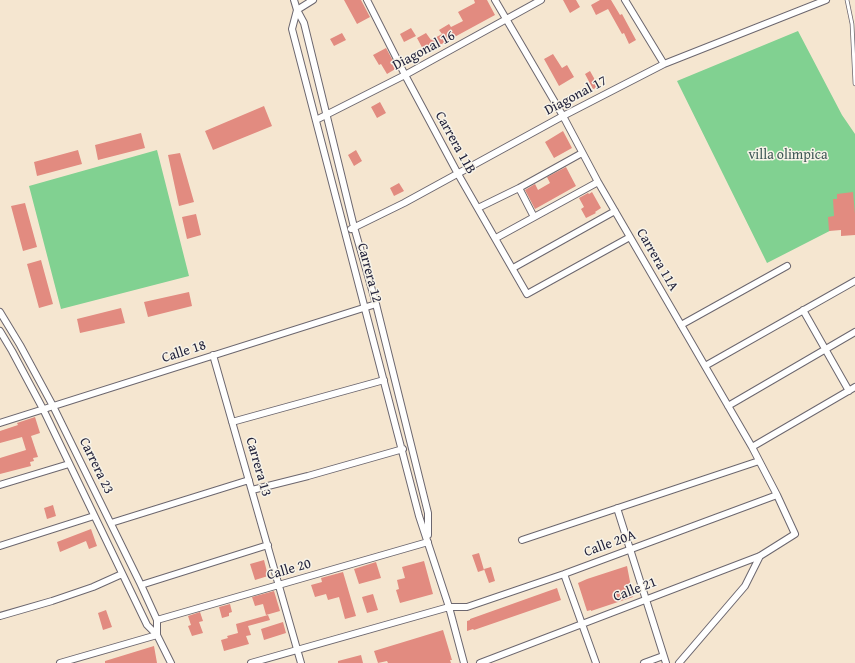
<!DOCTYPE html>
<style>
body{margin:0}
canvas{display:block;background:#f5e6d0}
</style>
<canvas width="855" height="663"></canvas>
<script>
const ctx = document.querySelector('canvas').getContext('2d');
ctx.lineJoin = 'round';
function fillPath(path, color) { ctx.fillStyle = color; ctx.fill(path, 'evenodd'); }
const toPath = rows => new Path2D(rows.map(r => 'M' + r).join(''));
function stroke(path, color, width, dash) { ctx.strokeStyle = color; ctx.lineWidth = width; ctx.lineCap = dash ? 'butt' : 'round'; ctx.setLineDash(dash || []); ctx.stroke(path); }
function drawText(font, color, halo, rows, align = 'center') {
  ctx.font = font + ' "Gentium Book Plus",serif'; ctx.lineWidth = 3; ctx.setLineDash([]); ctx.textBaseline = 'middle'; ctx.strokeStyle = halo; ctx.fillStyle = color; for (const [text, x, y, turn = 0] of rows) {
    ctx.save(); ctx.translate(x, y); ctx.rotate((+turn || 0) * Math.PI / 180); ctx.textAlign = isNaN(turn) ? turn : align; if (halo) ctx.strokeText(text, 0, 0); ctx.fillText(text, 0, 0); ctx.restore();
  }
}
fillPath(toPath([
 [798,31,842,115,855,134,855,218,767,263,677,81],
 [157,150,189,276,61,309,29,186]
]), '#81d191');
fillPath(toPath([
 [344,0,361,0,370,17,357,24],
 [474,0,487,0,495,15,425,53,417,38,426,33,431,40,442,34,439,30,449,24,451,27,463,21,458,12,475,3],
 [563,0,576,0,580,7,570,13],
 [600,0,611,0,620,15,622,14,636,40,629,44,624,33,622,34,608,9,596,15,591,5],
 [411,28,416,36,404,42,400,34],
 [342,33,346,40,334,46,330,39],
 [386,48,397,68,387,74,381,64,379,65,373,55],
 [553,54,562,68,567,65,574,77,559,86,544,59],
 [590,71,599,87,593,89,585,74],
 [380,102,386,113,377,118,371,107],
 [264,106,272,126,213,150,205,131],
 [563,131,572,148,554,158,545,142],
 [141,133,145,148,98,160,95,145],
 [78,150,82,164,37,176,34,162],
 [356,150,362,161,354,166,348,155],
 [180,153,194,202,179,206,168,155],
 [566,167,576,186,535,209,525,190,535,184,538,190,550,183,547,177],
 [399,183,404,191,394,196,390,188],
 [592,192,601,208,595,212,596,213,586,218,581,209,584,207,579,198,588,193,589,194],
 [853,192,855,214,855,235,841,236,841,230,829,231,828,217,834,216,833,199,837,199,837,194],
 [25,203,37,247,23,251,11,206],
 [196,214,201,235,187,239,182,217],
 [41,260,53,304,39,308,27,264],
 [189,292,192,306,148,317,144,302],
 [121,308,125,323,80,333,77,319],
 [35,417,40,433,31,436,38,457,33,458,34,461,30,462,31,466,0,474,0,458,26,450,22,437,0,443,0,431,18,425,17,423],
 [53,505,56,516,47,519,44,508],
 [91,529,97,546,89,549,86,541,60,552,57,542],
 [479,553,484,570,478,572,472,555],
 [264,560,268,576,255,580,250,564],
 [424,561,433,594,400,603,396,590,399,589,397,580,405,578,402,567],
 [376,562,381,578,359,584,354,569],
 [627,566,633,597,591,611,591,610,587,611,578,583,587,579],
 [491,567,495,581,489,583,484,569],
 [343,572,356,616,345,619,339,597,328,600,326,594,315,597,311,585,322,582,321,578],
 [557,588,561,600,474,630,473,629,467,631,467,621,470,620,470,619],
 [274,591,280,611,266,615,263,604,255,606,252,597],
 [373,594,378,610,367,613,362,597],
 [230,604,232,612,229,613,229,616,222,618,219,607],
 [106,610,112,627,103,630,98,613],
 [200,612,203,621,199,622,203,633,192,636,188,626,191,625,188,616],
 [268,615,270,620,248,626,251,635,246,636,249,644,224,651,221,640,228,638,227,636,238,633,236,624],
 [283,622,286,633,264,640,261,629],
 [443,630,452,660,450,660,451,663,388,663,387,661,378,663,374,651],
 [154,646,157,663,105,663,105,661],
 [361,655,363,663,338,663,338,661]
]), '#e28b80');
const lane = toPath([
 [847,0,852,24,855,84]
]);
const street = toPath([
 [294,0,297,10,304,23,354,227,376,304,428,513,428,535],
 [367,0,405,75,458,174,527,294,630,237],
 [625,0,664,64],
 [297,10,292,29,419,516,449,607,464,663],
 [297,10,313,0],
 [316,120,405,75,541,0],
 [519,188,534,217],
 [478,208,519,188,582,153],
 [351,229,404,203,563,116,664,64,826,0],
 [496,238,598,182],
 [513,268,615,211],
 [803,310,849,391],
 [0,312,20,345,53,406,141,585,157,620,157,635],
 [681,325,787,266],
 [0,331,12,351,43,409,147,625,157,635,171,663],
 [213,355,301,663],
 [705,366,855,281],
 [728,406,855,332],
 [232,422,384,380],
 [0,423,376,304],
 [752,447,855,387],
 [0,485,69,464],
 [252,490,308,476,403,449],
 [617,508,666,663],
 [111,523,249,480],
 [522,540,759,461],
 [0,546,94,516],
 [564,574,596,663],
 [141,585,268,545],
 [0,616,52,601,93,587,122,574],
 [157,620,428,542],
 [60,663,157,635],
 [251,663,449,607,467,607,564,574,777,495],
 [480,663,760,556,795,534,777,495,752,447,598,182,563,116,495,0],
 [644,663,663,656],
 [679,663,745,586,760,556]
]);
stroke(lane, '#6c676f', 4.5);
stroke(street, '#6c676f', 8);
stroke(lane, '#fff', 3);
stroke(street, '#fff', 6);
drawText('14px', '#22223b', '#f7f3e8', [
 ["Diagonal 16",424,51,-28],
 ["Diagonal 17",576,96,-28],
 ["Carrera 11B",455,143,61],
 ["Carrera 11A",657,260,60],
 ["Carrera 12",369,273,75],
 ["Calle 18",184,352,-18],
 ["Carrera 23",96,466,64],
 ["Carrera 13",258,467,74],
 ["Calle 20A",610,544,-20],
 ["Calle 20",289,570,-16],
 ["Calle 21",635,590,-21]
]);
drawText('14px', '#3e5755', '#f7f3e8', [
 ["villa olimpica",788,155]
]);
</script>
